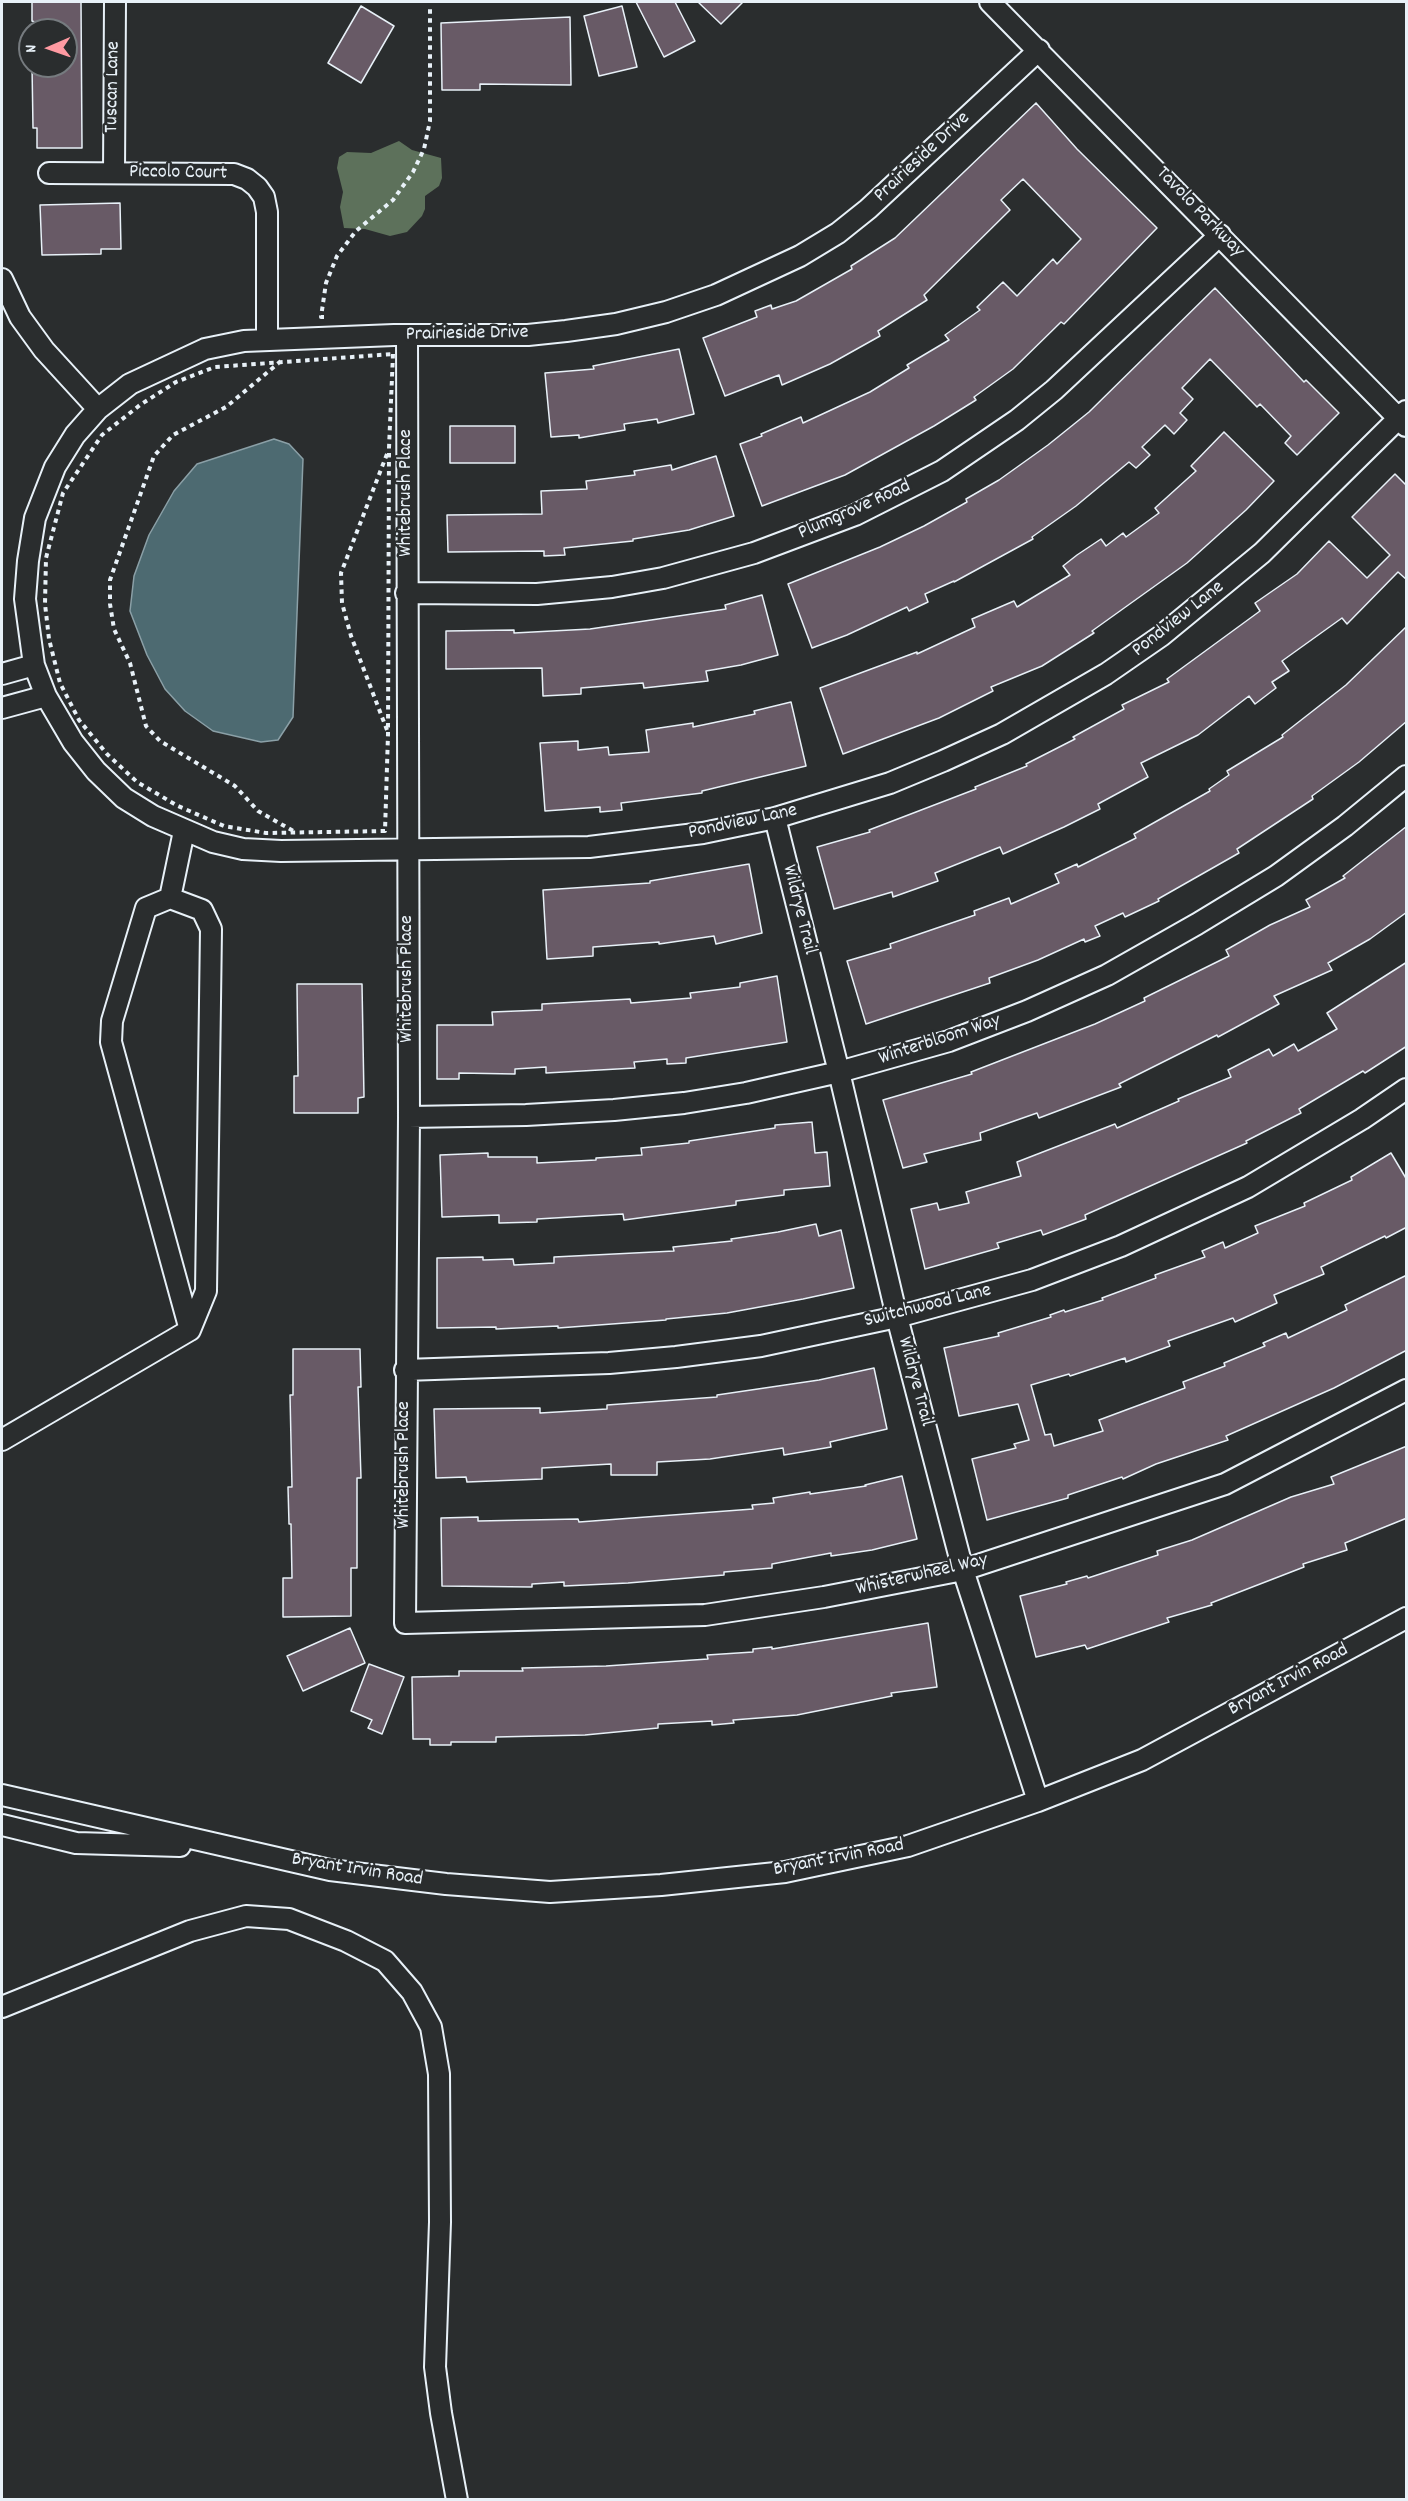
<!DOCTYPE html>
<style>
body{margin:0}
#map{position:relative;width:1408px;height:2501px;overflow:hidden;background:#2a2d2e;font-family:Dekko,sans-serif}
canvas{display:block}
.frame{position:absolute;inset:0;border:3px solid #e8f1f8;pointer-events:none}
.north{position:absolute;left:18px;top:18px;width:60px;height:60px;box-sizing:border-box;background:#2a2d2e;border:2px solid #767b7f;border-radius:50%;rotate:268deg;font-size:16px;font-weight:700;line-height:24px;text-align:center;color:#e8f1f8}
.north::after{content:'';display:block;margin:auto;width:21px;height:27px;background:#ff9aa2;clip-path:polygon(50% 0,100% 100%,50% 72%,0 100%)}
</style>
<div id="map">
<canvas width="1408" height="2501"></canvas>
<div class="frame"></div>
<div class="north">N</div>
</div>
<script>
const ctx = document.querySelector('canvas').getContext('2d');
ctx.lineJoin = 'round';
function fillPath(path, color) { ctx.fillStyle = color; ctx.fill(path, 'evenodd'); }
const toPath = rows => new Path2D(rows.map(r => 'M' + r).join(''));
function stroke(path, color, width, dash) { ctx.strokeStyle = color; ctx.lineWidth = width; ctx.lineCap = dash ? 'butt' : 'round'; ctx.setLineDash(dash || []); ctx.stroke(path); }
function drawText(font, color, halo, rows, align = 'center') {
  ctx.font = font + ' Dekko,sans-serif'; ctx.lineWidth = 5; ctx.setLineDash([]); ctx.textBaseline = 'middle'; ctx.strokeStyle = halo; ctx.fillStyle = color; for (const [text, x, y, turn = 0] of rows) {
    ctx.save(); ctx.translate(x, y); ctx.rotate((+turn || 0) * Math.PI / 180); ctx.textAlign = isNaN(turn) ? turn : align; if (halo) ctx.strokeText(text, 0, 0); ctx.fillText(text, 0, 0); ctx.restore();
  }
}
fillPath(toPath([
 [399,141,412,150,441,158,442,178,439,186,425,196,425,209,422,216,407,232,390,236,365,229,344,228,340,207,343,192,337,168,339,157,347,152,371,153]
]), '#5d715b');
const water = toPath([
 [274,439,289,444,303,459,293,717,278,740,261,742,213,731,185,711,165,689,147,655,130,611,134,576,149,535,174,491,197,464,274,439]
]);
fillPath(water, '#4d6a71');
stroke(water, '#8ba0a7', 1.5);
const building = toPath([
 [32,2,81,2,82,148,37,148,37,128,33,128,32,66,66,66,66,30,35,30,35,22,32,21,32,2],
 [636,2,675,2,695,41,664,57,636,2],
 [698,2,743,2,721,24,698,2],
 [361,6,394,26,361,83,328,63,361,6],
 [622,6,637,67,599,76,584,16,622,6],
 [570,17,571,85,480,84,480,90,442,90,441,23,570,17],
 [1036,103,1077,149,1157,228,1064,324,1061,322,1013,369,974,397,976,400,934,426,845,475,762,506,740,444,762,436,761,434,801,417,803,423,870,392,909,368,907,365,949,340,945,335,980,310,977,307,1003,282,1017,296,1053,259,1057,264,1081,239,1023,179,1001,200,1010,210,924,295,927,300,878,331,880,336,830,364,782,385,779,375,725,396,703,338,757,317,755,311,771,305,772,309,796,301,852,269,851,266,895,238,1036,103],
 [120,203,121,249,101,249,101,254,42,255,40,205,120,203],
 [1215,288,1304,382,1306,380,1339,413,1297,455,1285,443,1291,436,1260,404,1257,407,1210,359,1182,388,1193,399,1180,413,1187,420,1174,434,1165,425,1142,447,1150,455,1136,468,1129,462,1076,506,1032,537,1033,539,954,582,954,581,925,594,928,602,909,611,907,607,847,635,812,648,788,584,880,547,924,526,967,502,966,499,999,480,1048,445,1089,412,1215,288],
 [679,349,694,414,658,423,657,419,624,424,625,430,579,438,579,435,551,437,545,373,594,369,593,366,679,349],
 [450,426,515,426,515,463,450,463,450,426],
 [1224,432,1274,481,1246,510,1187,563,1092,631,1094,633,1042,666,991,687,993,691,939,718,843,754,820,688,917,652,917,654,975,627,972,619,1014,601,1017,607,1070,575,1063,566,1077,555,1101,539,1106,546,1123,533,1126,537,1159,513,1155,508,1196,471,1191,466,1224,432],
 [716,456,734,516,689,530,633,539,633,541,564,548,565,555,544,556,544,551,448,552,447,515,542,514,541,491,587,489,586,481,635,475,634,471,671,465,672,470,716,456],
 [1395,474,1407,486,1407,580,1398,572,1347,624,1342,618,1282,661,1289,671,1272,682,1276,688,1255,704,1249,696,1198,735,1141,763,1148,777,1098,804,1100,809,1064,827,1003,854,1000,847,935,873,938,881,893,897,892,892,834,909,817,847,870,832,869,830,976,789,975,787,1027,766,1026,764,1075,739,1073,737,1124,709,1122,705,1169,682,1167,679,1260,611,1255,603,1297,574,1329,541,1367,578,1390,555,1352,517,1395,474],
 [762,595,778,655,741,665,706,671,708,681,644,688,643,683,581,688,581,694,543,696,542,668,446,669,446,631,514,630,514,633,590,629,726,609,725,605,762,595],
 [1407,626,1407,721,1359,762,1312,796,1313,799,1237,849,1239,853,1158,899,1159,901,1125,917,1123,913,1095,926,1100,936,1085,942,1084,939,1038,960,989,978,990,983,866,1024,847,961,891,948,890,944,975,915,974,911,1009,898,1011,904,1059,883,1055,874,1077,864,1078,867,1136,838,1134,834,1210,791,1209,789,1229,775,1227,771,1283,737,1282,735,1346,685,1407,626],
 [791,702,806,766,702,791,702,793,621,803,622,810,600,812,600,807,545,811,540,743,578,741,578,750,608,747,609,755,649,752,646,730,693,723,693,727,755,714,754,711,791,702],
 [1407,826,1407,912,1370,939,1328,963,1332,970,1274,996,1279,1004,1218,1037,1217,1035,1119,1084,1121,1087,1039,1118,1037,1113,980,1133,981,1140,924,1154,927,1162,903,1168,883,1100,972,1074,971,1072,1095,1024,1145,1001,1144,998,1229,956,1226,950,1270,925,1310,907,1306,900,1345,878,1343,876,1407,826],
 [749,864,762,933,716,944,714,936,659,944,659,942,593,947,593,956,547,959,543,890,650,883,650,881,749,864],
 [1407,962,1407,1046,1365,1073,1363,1071,1299,1109,1301,1113,1246,1141,1247,1143,1085,1215,1086,1219,1043,1235,1041,1230,997,1243,999,1248,925,1269,911,1209,937,1203,939,1210,969,1203,966,1192,1021,1176,1017,1162,1115,1124,1117,1128,1179,1101,1178,1099,1231,1077,1228,1070,1269,1049,1273,1056,1294,1044,1298,1051,1337,1029,1327,1013,1407,962],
 [777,976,787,1042,686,1058,686,1063,667,1064,667,1059,634,1062,635,1068,546,1073,546,1067,515,1069,515,1074,459,1073,459,1079,437,1079,437,1025,493,1025,492,1012,542,1010,542,1004,630,999,631,1003,691,998,690,993,740,987,740,983,777,976],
 [297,984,362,984,364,1097,358,1098,358,1113,294,1113,294,1076,298,1076,297,984],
 [812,1122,815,1153,827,1152,830,1186,784,1190,784,1195,736,1201,736,1205,624,1220,623,1214,537,1219,537,1222,499,1223,499,1215,442,1217,440,1155,488,1153,488,1157,537,1157,537,1163,596,1160,596,1158,642,1155,641,1148,689,1143,689,1141,775,1128,775,1125,812,1122],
 [1391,1153,1407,1180,1407,1227,1386,1238,1385,1236,1321,1267,1324,1274,1274,1295,1277,1303,1235,1322,1233,1318,1168,1341,1170,1346,1126,1362,1125,1358,1070,1376,1069,1374,1031,1385,1045,1435,1051,1434,1054,1446,1103,1431,1099,1420,1185,1388,1183,1382,1225,1366,1224,1363,1265,1346,1263,1343,1286,1333,1288,1338,1347,1310,1345,1305,1407,1275,1407,1350,1334,1388,1226,1436,1228,1440,1156,1464,1123,1479,1122,1477,1068,1495,1068,1498,987,1520,972,1459,1016,1448,1014,1444,1029,1440,1018,1404,959,1416,944,1348,999,1336,998,1333,1051,1317,1050,1315,1064,1310,1065,1312,1103,1300,1102,1298,1156,1278,1155,1275,1205,1257,1202,1251,1223,1242,1225,1248,1258,1233,1255,1226,1305,1206,1304,1203,1352,1180,1351,1177,1391,1153],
 [816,1224,819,1236,841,1230,854,1288,803,1299,727,1313,666,1319,666,1320,558,1328,558,1326,496,1329,496,1327,437,1328,437,1258,483,1257,483,1260,513,1259,514,1265,554,1263,554,1257,674,1251,673,1247,732,1241,731,1239,778,1232,816,1224],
 [293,1349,360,1349,361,1387,358,1387,361,1478,357,1478,357,1568,351,1568,351,1616,283,1617,283,1578,292,1578,291,1524,289,1524,288,1487,292,1487,290,1395,293,1395,293,1349],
 [874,1368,887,1429,830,1442,831,1447,784,1455,783,1448,710,1459,657,1462,657,1475,611,1475,611,1464,542,1468,542,1479,467,1482,466,1477,436,1478,434,1409,540,1408,540,1413,607,1409,607,1405,717,1397,717,1395,819,1380,874,1368],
 [1407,1446,1407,1518,1345,1543,1347,1550,1303,1564,1304,1567,1211,1603,1212,1605,1167,1618,1169,1622,1087,1649,1085,1645,1036,1657,1020,1596,1067,1584,1066,1582,1087,1576,1088,1578,1158,1555,1157,1551,1192,1540,1291,1497,1334,1484,1331,1477,1407,1446],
 [902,1476,917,1539,872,1550,831,1556,831,1553,772,1564,772,1568,724,1572,724,1575,628,1583,564,1586,564,1582,532,1584,532,1587,442,1586,441,1518,478,1517,478,1521,578,1519,579,1522,753,1509,752,1505,774,1503,773,1498,810,1492,810,1494,866,1486,865,1485,902,1476],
 [928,1623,937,1687,891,1693,892,1696,797,1715,733,1720,734,1723,712,1725,712,1721,658,1724,658,1728,585,1735,496,1737,496,1742,451,1742,451,1745,430,1745,430,1739,413,1739,412,1677,459,1676,459,1671,523,1671,522,1668,606,1666,708,1659,707,1655,753,1652,753,1649,772,1647,772,1649,928,1623],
 [350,1628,365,1663,303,1691,287,1656,350,1628],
 [369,1664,404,1677,382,1734,368,1728,372,1720,351,1711,369,1664]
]);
fillPath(building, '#685a66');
stroke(building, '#e8f1f8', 1.5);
const minor = toPath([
 [990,2,1406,426],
 [1039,50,868,209,838,233,800,256,716,295,666,312,616,324,566,331,528,335,394,335,244,341,205,349,130,384,98,409,75,435,55,467,35,518,28,561,25,599,34,665,46,696,73,742,96,771,124,798,153,816,213,842,243,849,281,851,589,847,703,833,775,818,890,783,943,761,1002,734,1106,674,1161,636,1262,553,1406,411],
 [49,173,234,174,247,179,257,187,264,197,267,212,267,340],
 [114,173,115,2],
 [2,279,20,317,44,350,98,409],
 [407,335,409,1117,405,1623,705,1615,824,1597,963,1570,1225,1484,1406,1390],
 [406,593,537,594,612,587,663,578,754,553,855,515,942,471,1017,420,1054,390,1220,235],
 [2,674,34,665],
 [2,708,46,696],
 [775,818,839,1072,897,1317,963,1570,1038,1801],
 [170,898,184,831],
 [409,1117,526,1115,614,1110,684,1103,746,1093,839,1072,949,1041,1027,1011,1107,975,1197,924,1276,876,1345,826,1406,776],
 [405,1370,609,1363,676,1357,761,1346,897,1317,1032,1280,1121,1246,1248,1187,1362,1119,1406,1089],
 [2,1440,190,1330,206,1291,211,929,202,910,170,898,146,908,112,1021,111,1042,190,1330],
 [2,1795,330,1870,446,1884,550,1892,661,1885,785,1872,908,1846,1038,1801,1142,1760,1406,1618],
 [2,1825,76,1843,180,1846],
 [2,2007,190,1931,246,1916,289,1919,346,1941,385,1961,412,1992,431,2027,439,2074,440,2222,435,2367,441,2413,457,2500]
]);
stroke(minor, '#e8f1f8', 24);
stroke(toPath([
 [324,317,321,317,326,283,337,256,356,231,393,200,413,172,424,149,430,121,430,6],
 [393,354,389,448,388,734,385,831,266,833,224,826,178,806,137,782,107,754,79,720,60,683,49,639,45,604,46,558,63,493,102,435,140,405,176,382,215,367,393,354],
 [281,361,226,407,173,435,154,456,110,580,110,604,114,629,130,663,146,726,160,741,235,786,258,811,295,832],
 [387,454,341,573,342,603,351,636,387,730]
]), '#e8f1f8', 4, [4.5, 4.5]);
stroke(minor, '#2a2d2e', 20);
drawText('20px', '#e8f1f8', '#2a2d2e', [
 ["Tuscan Lane",114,87,-89],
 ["Prairieside Drive",923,158,-43],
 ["Piccolo Court",178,174,1],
 ["Tavolo Parkway",1199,213,46],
 ["Prairieside Drive",467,335,-1],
 ["Whitebrush Place",407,493,-90],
 ["Plumgrove Road",855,511,-24],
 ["Pondview Lane",1179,620,-38],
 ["Pondview Lane",743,823,-12],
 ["Wildrye Trail",798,910,76],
 ["Whitebrush Place",408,979,-90],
 ["Winterbloom Way",940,1041,-18],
 ["Switchwood Lane",928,1307,-14],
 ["Wildrye Trail",914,1382,75],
 ["Whitebrush Place",405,1465,-90],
 ["Whisterwheel Way",922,1576,-13],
 ["Bryant Irvin Road",1289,1681,-28],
 ["Bryant Irvin Road",839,1859,-11],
 ["Bryant Irvin Road",357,1871,9]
]);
</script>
